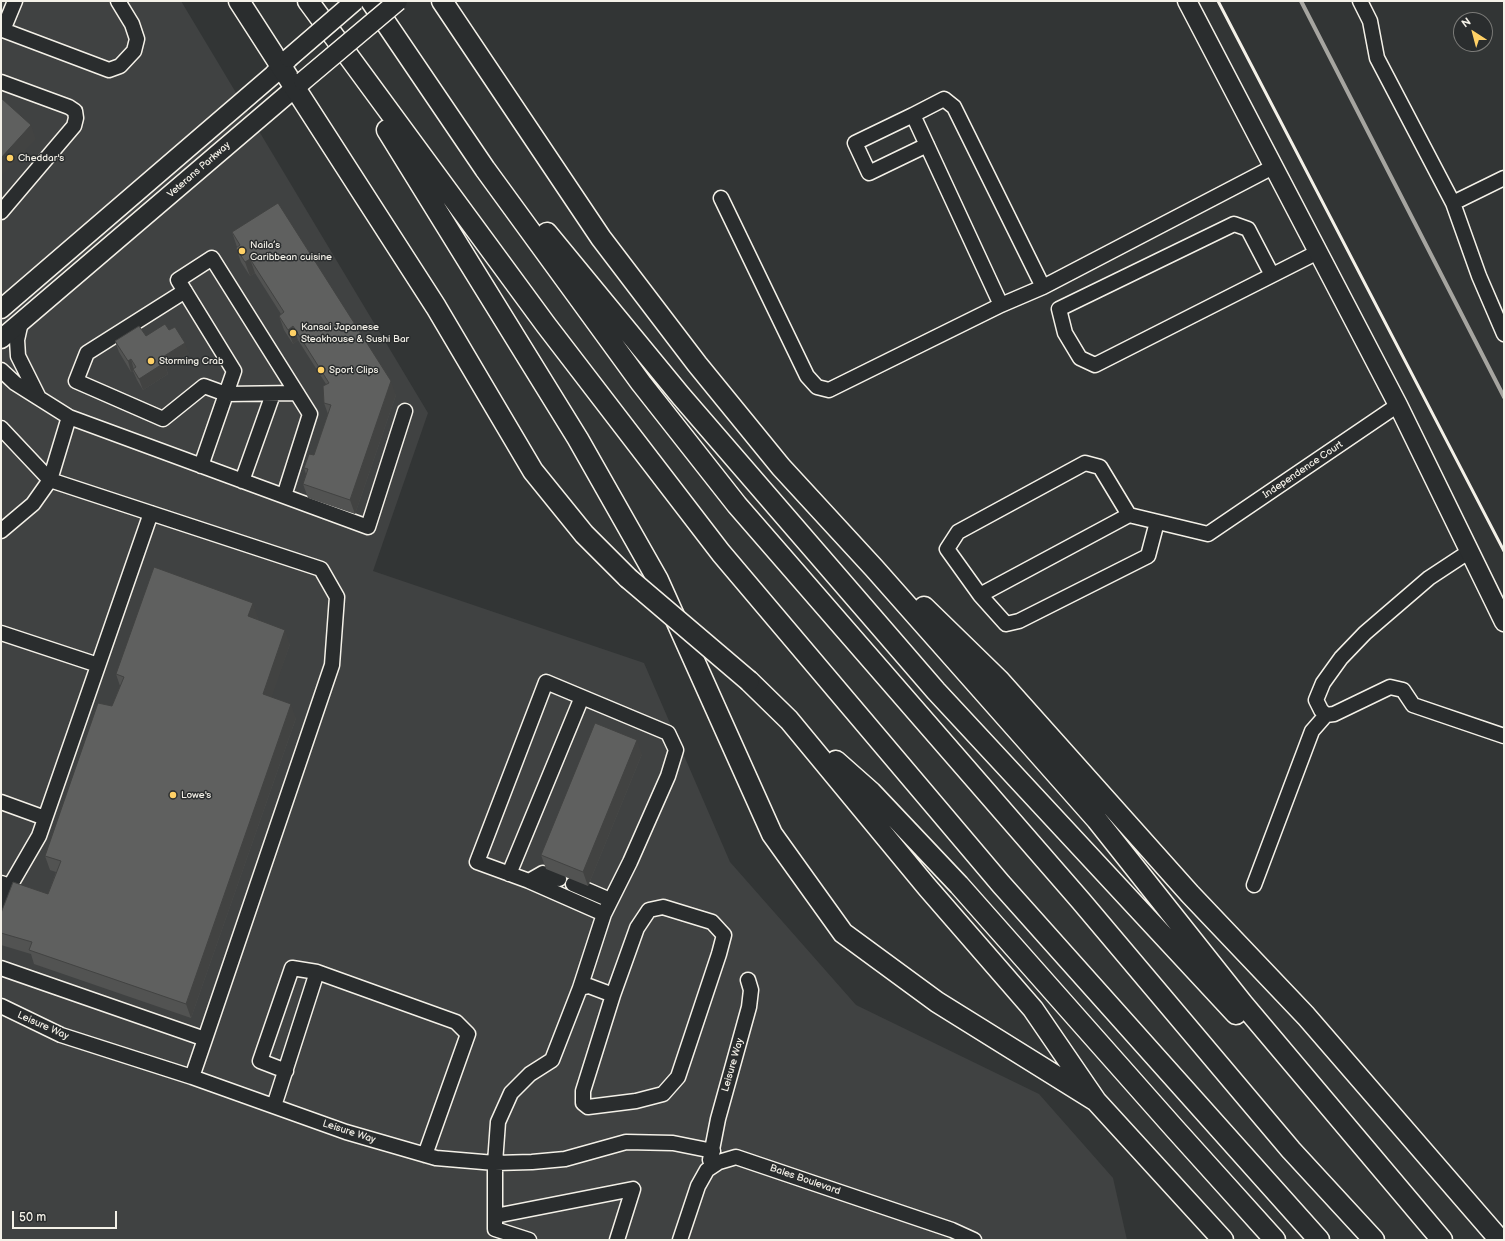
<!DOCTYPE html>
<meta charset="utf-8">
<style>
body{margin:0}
#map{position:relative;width:1505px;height:1241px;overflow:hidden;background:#323535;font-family:"Balsamiq Sans",sans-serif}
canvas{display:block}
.frame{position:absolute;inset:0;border:2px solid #f4f1e8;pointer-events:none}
.north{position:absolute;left:1453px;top:12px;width:40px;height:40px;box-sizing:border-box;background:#2a2d2e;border:1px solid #7b7b78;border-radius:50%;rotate:324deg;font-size:11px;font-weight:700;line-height:16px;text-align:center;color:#f4f1e8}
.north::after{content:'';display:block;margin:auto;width:14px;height:18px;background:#ffd166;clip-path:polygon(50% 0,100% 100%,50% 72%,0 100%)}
.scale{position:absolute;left:12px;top:1211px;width:105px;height:18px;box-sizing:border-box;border:2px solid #f4f1e8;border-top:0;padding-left:5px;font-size:12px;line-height:14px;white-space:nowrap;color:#f4f1e8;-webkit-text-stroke:3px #2a2d2e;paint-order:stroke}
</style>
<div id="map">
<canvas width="1505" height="1241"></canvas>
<div class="frame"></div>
<div class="north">N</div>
<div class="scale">50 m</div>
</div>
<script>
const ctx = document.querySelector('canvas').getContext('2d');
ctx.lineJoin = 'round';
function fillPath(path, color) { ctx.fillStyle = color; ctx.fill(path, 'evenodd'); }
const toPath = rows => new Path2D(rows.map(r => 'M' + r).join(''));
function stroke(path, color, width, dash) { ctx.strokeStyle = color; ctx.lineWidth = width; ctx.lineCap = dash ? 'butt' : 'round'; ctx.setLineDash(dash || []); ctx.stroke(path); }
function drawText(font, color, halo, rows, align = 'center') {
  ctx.font = font + ' "Balsamiq Sans",sans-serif'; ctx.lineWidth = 3; ctx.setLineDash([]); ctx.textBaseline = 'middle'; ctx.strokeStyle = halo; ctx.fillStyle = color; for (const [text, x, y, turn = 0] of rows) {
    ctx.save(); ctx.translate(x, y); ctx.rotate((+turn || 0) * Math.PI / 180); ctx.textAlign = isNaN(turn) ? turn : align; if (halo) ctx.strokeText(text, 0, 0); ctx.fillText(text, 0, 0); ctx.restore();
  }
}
fillPath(toPath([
 [1,1,181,1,428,413,373,571,644,663,730,862,856,1005,1039,1094,1113,1178,1127,1240,1,1240]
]), '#404242');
stroke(toPath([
 [1301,1,1504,397]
]), '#a6a5a0', 4);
const minor = toPath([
 [15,1,3,30,109,70,120,66,134,51,137,39,132,24,118,1],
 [1360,1,1370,21,1377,58,1453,203,1504,178],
 [1,82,69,107,75,111,76,118,74,126,1,212],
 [913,115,855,143,869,173,927,145],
 [721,198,807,376,817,387,829,390,1001,305,1043,287,1273,167],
 [1453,203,1479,276,1504,334],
 [1272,275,1248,229,1234,224,1059,309,1065,333,1080,358,1095,365,1318,252],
 [185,291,87,353,76,381,163,419,204,386,226,394,297,393],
 [1001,305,913,115,944,99,954,107,1043,287],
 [21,322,17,340,18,356,38,396],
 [1,370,15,383,69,417,368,527,405,411],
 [1,428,50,480,321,569,337,597,332,665,205,1039,1,968],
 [201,466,234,371,178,280,212,258,310,414,284,496],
 [242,481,273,394],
 [1129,515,1100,467,1085,463,958,532,947,549,980,595,1129,515,1208,534,1398,405],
 [1,531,33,504,50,480,69,417],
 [1470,551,1429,578,1365,633,1341,658,1323,683,1316,700,1321,710,1326,715,1334,714,1390,687,1403,690,1413,705,1504,736],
 [980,595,1006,624,1019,621,1148,556,1157,522],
 [1,633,98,665],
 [1,802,45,818],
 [509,874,582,697],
 [529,881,543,873,559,879],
 [573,884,610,900],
 [1254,885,1312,731,1326,715],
 [10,886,39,836,151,513],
 [1,909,10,886,1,883],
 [580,988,604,914,630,862,668,776,676,750,668,733,546,682,477,862,529,881,604,914],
 [1,1006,61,1035,192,1077,346,1132,436,1158,495,1163,532,1162,565,1159,626,1142,673,1143,713,1151],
 [286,1071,260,1061,292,968,317,972],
 [192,1077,205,1039],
 [274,1106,317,972,456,1022,468,1034,425,1155],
 [710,1160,718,1119,749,1007,751,990,748,980],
 [495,1216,633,1189,617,1240],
 [529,1240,495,1229,495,1163,498,1122,511,1093,530,1074,552,1060,580,988,589,986,613,995,583,1091,583,1103,588,1107,636,1101,663,1094,678,1077,719,954,724,935,712,922,663,907,649,910,637,928,613,995],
 [680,1240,698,1186,707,1170,719,1162,736,1157,952,1230,974,1240]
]);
const major = toPath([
 [1187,1,1398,405,1504,622],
 [1,309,273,75,289,58],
 [1,339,303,81]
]);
const highway = toPath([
 [239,1,436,307,533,471,584,534,628,578],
 [308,1,546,325,721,553,1001,884,1319,1240],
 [371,1,485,169,641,383,737,505,1081,901,1291,1150,1374,1240],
 [442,1,601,238,697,364,781,467,874,568,1097,820,1243,1004,1442,1240],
 [387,130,578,439,658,580,772,834,843,933,937,1002,1096,1101],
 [547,233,681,396,936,691,1236,1014],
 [924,607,999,680,1190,894,1306,1016,1500,1240],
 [749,681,789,720,927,887,1033,1009,1096,1101,1223,1240],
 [836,761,871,792,959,885,1175,1129,1275,1240]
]);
stroke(minor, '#f4f1e8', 17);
stroke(major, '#f4f1e8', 21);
stroke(highway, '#f4f1e8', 23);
stroke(minor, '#2a2d2e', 14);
stroke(major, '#2a2d2e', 18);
stroke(highway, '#2a2d2e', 20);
stroke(toPath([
 [1218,1,1504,551]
]), '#f4f1e8', 3);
const majorBridge = toPath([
 [289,58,355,1],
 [303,81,398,1]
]);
const highwayBridge = toPath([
 [628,578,749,681]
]);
stroke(majorBridge, '#f4f1e8', 21, []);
stroke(highwayBridge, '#f4f1e8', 23, []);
stroke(majorBridge, '#2a2d2e', 18);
stroke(highwayBridge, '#2a2d2e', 20);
fillPath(toPath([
 [232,232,396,395,355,514,308,498,303,484,306,474,304,468,314,455,328,414,324,403,326,384,298,340,293,344,284,330,279,316,281,314,255,273,250,276,241,262,236,248,237,247],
 [169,330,189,353,166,368,168,374,143,390,137,380,133,371,131,372,119,352,115,341,146,336],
 [258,617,257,619,290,644,271,697,296,718,191,1018,34,964,31,954,1,945,1,913,48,894,56,872,50,870,45,856,112,706,120,686,116,674],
 [642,754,588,886,546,869,541,855]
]), '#525352');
fillPath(toPath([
 [31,125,36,139,1,177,1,158],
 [250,259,255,273,250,276,245,262],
 [293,326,298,340,293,344,288,330],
 [185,343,189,353,166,368,168,374,143,390,139,379,161,358],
 [131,359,134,370,131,372,128,361],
 [391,381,396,395,355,514,350,500],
 [253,603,258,617,253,630,248,616],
 [285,630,290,644,268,708,263,694],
 [291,704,296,718,191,1018,186,1004],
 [637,740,642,754,588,886,583,872]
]), '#424342');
const building = toPath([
 [1,98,31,125,1,158,1,98],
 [278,203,391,381,350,500,303,484,308,469,304,468,309,454,314,455,331,405,324,403,323,386,329,383,293,326,288,330,279,316,284,312,250,259,245,262,236,248,240,245,232,232,278,203],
 [165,324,169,330,175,327,185,343,161,358,164,363,139,379,133,369,136,367,131,359,128,361,115,341,139,326,146,336,165,324],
 [154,567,253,603,248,616,285,630,263,694,291,704,186,1004,29,950,32,942,1,933,1,913,13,882,48,894,61,861,45,856,98,703,112,706,124,677,116,674,154,567],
 [595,723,637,740,583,872,541,855,595,723]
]);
fillPath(building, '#5f605f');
stroke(building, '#424342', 1);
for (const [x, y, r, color] of [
 [10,158,4,"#ffd166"],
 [242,251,4,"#ffd166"],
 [293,333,4,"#ffd166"],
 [151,361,4,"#ffd166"],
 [321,370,4,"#ffd166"],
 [173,795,4,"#ffd166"]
]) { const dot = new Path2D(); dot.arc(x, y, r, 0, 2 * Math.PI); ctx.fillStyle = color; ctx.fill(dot); stroke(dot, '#2a2d2e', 1.5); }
drawText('10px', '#f4f1e8', '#2a2d2e', [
 ["Cheddar's",18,158],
 ["Naila’s",250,245],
 ["Caribbean cuisine",250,257],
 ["Kansai Japanese",301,327],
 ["Steakhouse & Sushi Bar",301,339],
 ["Storming Crab",159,361],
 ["Sport Clips",329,370],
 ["Lowe's",181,795]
], 'left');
drawText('10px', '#f4f1e8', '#2a2d2e', [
 ["Veterans Parkway",199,170,-41],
 ["Independence Court",1303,470,-34],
 ["Leisure Way",43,1026,24],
 ["Leisure Way",733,1065,-74],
 ["Leisure Way",349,1132,18],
 ["Bales Boulevard",805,1180,19]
]);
</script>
